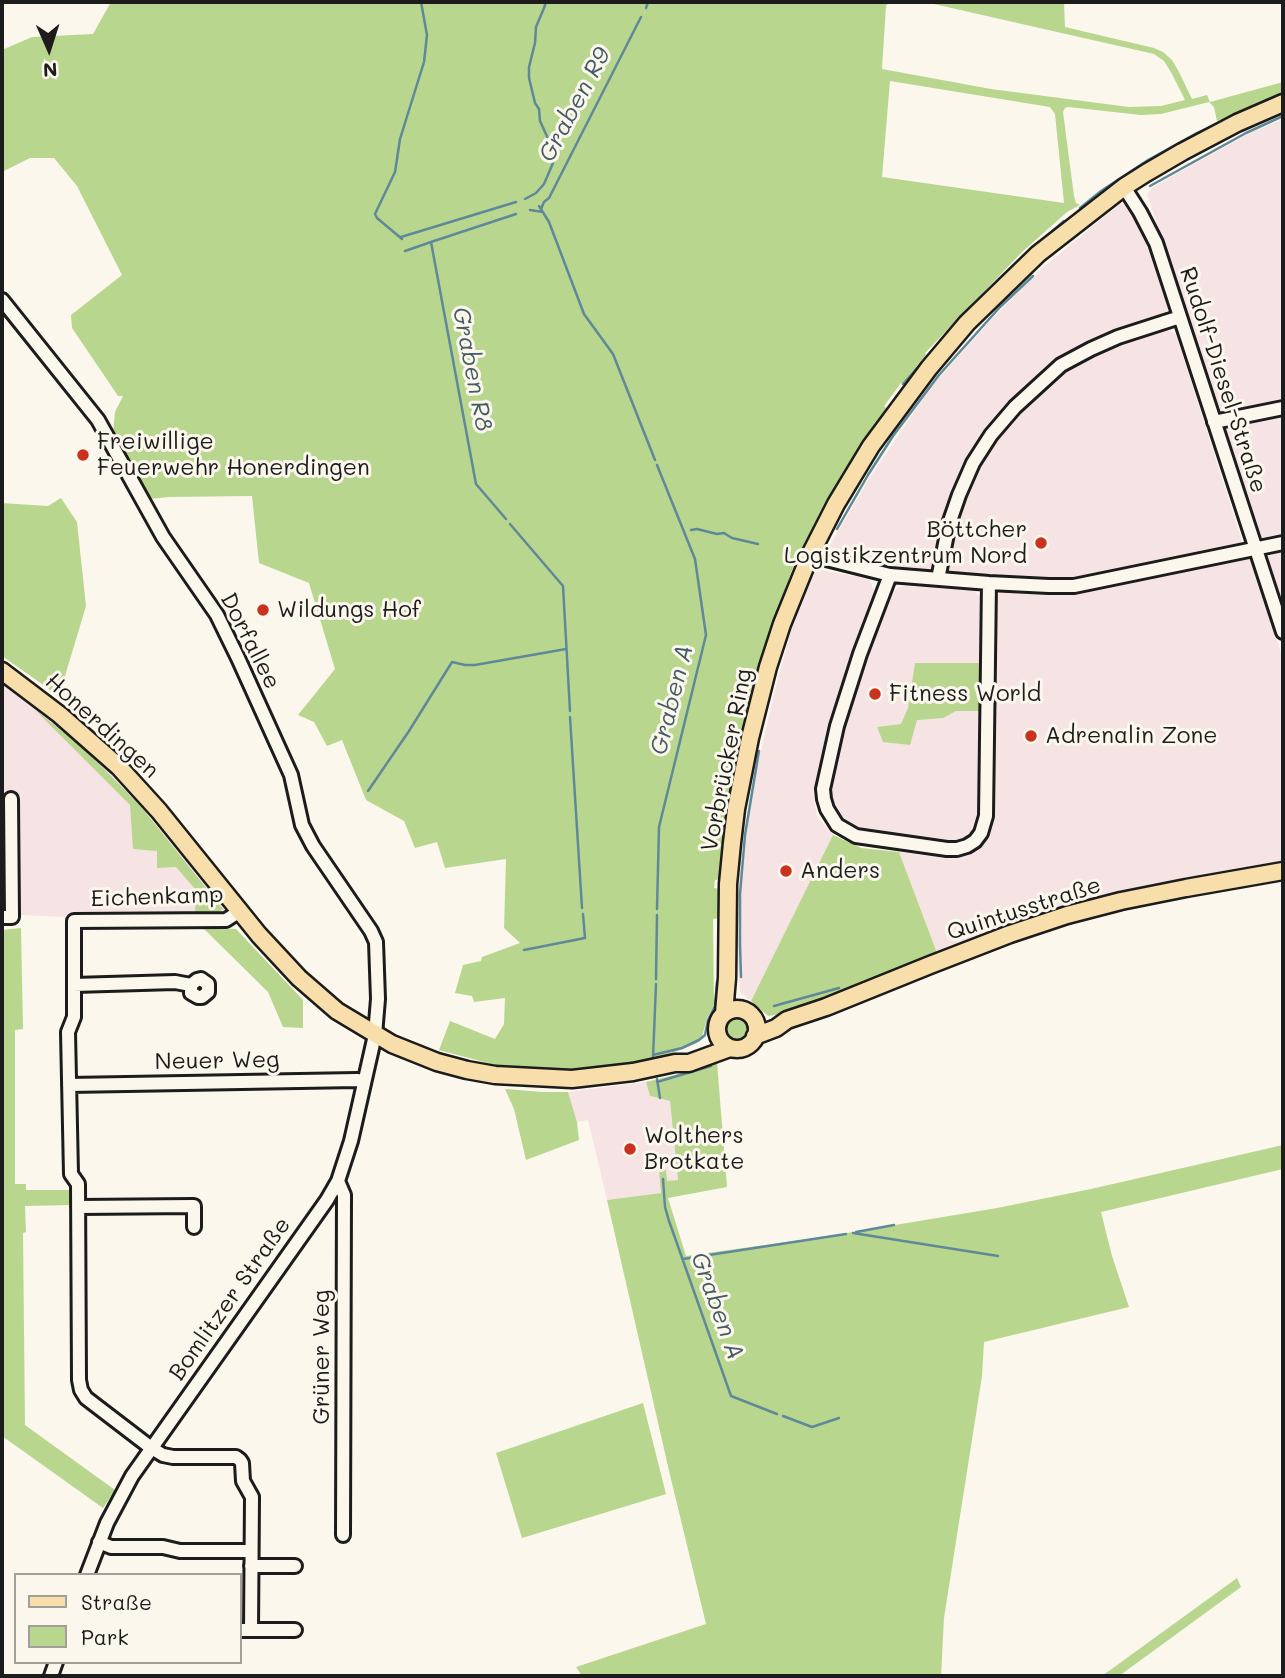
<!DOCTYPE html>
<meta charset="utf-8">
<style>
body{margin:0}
#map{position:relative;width:1285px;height:1678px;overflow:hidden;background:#fbf7ec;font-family:Mali,sans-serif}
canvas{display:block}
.frame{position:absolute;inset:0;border:4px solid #1c1c1c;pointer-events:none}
.legend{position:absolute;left:14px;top:1573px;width:228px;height:91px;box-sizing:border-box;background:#fbf7ec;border:2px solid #a29f99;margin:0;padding:9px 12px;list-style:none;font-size:21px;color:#1c1c1c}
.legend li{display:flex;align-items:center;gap:14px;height:35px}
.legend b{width:35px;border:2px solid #a29f99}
.north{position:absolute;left:14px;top:14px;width:70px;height:70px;-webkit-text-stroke:5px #fbf7ec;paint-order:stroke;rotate:177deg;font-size:19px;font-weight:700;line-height:28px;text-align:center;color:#1c1c1c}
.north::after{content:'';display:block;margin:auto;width:24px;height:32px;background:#1c1c1c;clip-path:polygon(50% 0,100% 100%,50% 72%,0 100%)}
</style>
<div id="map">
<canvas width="1285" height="1678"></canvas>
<div class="frame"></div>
<ul class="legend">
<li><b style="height:9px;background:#f8deab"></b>Straße</li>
<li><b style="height:19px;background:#b9d68f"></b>Park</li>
</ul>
<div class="north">N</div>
</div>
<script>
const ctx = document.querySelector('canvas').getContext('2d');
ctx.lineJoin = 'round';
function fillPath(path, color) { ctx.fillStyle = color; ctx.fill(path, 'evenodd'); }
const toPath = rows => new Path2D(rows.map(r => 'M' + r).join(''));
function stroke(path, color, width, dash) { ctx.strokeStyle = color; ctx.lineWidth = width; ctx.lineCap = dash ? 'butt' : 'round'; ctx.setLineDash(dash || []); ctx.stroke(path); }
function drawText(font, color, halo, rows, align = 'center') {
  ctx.font = font + ' Mali,sans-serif'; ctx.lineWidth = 6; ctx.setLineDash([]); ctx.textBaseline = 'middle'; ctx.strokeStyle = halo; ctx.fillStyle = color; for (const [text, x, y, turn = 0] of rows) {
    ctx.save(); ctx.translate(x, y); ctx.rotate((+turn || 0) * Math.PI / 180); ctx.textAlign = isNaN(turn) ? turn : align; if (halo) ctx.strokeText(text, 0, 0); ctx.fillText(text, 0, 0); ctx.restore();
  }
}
fillPath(toPath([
 [1283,119,1283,403,1223,414,1215,408,1205,368,1147,194,1153,187,1246,135],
 [1121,203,1128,207,1145,240,1168,307,1164,316,1116,332,1058,359,1011,401,967,457,943,521,931,568,918,575,830,558,825,553,872,474,931,387,989,322,1041,269],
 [1165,329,1176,334,1242,541,1238,548,1071,581,949,577,942,568,954,525,978,466,1018,410,1065,371,1120,342],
 [1283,415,1283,538,1263,542,1256,538,1224,434,1228,426],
 [1283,550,1283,615,1265,560,1268,554],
 [1241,558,1249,558,1253,563,1283,659,1283,862,1114,896,1042,917,937,953,899,852,944,858,961,856,980,845,989,827,993,599,1001,592,1063,593],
 [816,569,869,579,875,593,854,648,831,721,813,792,817,816,833,835,751,1001,740,992,736,944,739,878,754,781,774,694,793,623],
 [907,586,974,590,981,598,980,823,970,837,957,845,866,836,839,825,825,790,840,723,883,603,890,593,899,587],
 [2,682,14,689,87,749,119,781,159,826,226,911,213,916,94,918,17,915,2,912],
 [646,1082,650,1096,670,1101,678,1181,667,1181,660,1171,661,1193,607,1200,588,1120,577,1122,568,1092]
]), '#f6e4e5');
fillPath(toPath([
 [111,2,889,2,886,6,882,69,991,89,1129,107,1161,106,1185,100,1172,74,1164,61,1154,54,925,2,1064,2,1065,27,1154,48,1163,52,1172,60,1179,72,1192,99,1207,95,1210,102,1283,82,1283,98,1217,121,1214,107,1209,102,1161,114,1141,115,1068,107,1065,108,1063,112,1074,196,1076,203,1080,205,1067,212,1022,252,925,353,926,355,903,384,901,383,884,406,888,410,867,438,826,501,795,562,775,617,752,697,737,760,725,822,720,879,715,880,714,888,721,889,720,918,713,919,714,1005,707,1018,702,1037,697,1043,661,1058,604,1069,573,1072,503,1067,439,1050,450,1021,495,1039,504,1024,505,998,474,1002,472,996,455,993,463,965,481,961,482,957,520,943,504,928,506,859,445,868,437,842,415,848,404,821,366,800,342,740,327,746,314,722,298,715,335,669,309,583,259,563,252,496,169,497,149,499,113,433,115,412,123,396,118,396,116,393,72,328,71,315,122,275,77,186,54,158,30,158,2,172,2,50,32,37,93,34],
 [890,81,1050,107,1055,114,1064,203,882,177],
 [61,498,77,522,86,606,59,696,2,656,2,503,48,506],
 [915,663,981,663,980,711,956,711,943,718,917,720,910,745,883,742,877,727,901,724,908,708],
 [34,709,80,745,138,803,223,909,216,915,195,915,196,890,176,867,157,868,157,851,133,849,130,805],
 [833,835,861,848,899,852,937,953,823,1002,791,1013,768,1016,751,1001],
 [21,928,23,1029,15,1030,15,1184,26,1184,26,1190,72,1190,72,1205,25,1206,26,1232,23,1233,25,1425,115,1490,103,1508,2,1436,2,930],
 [203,928,236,929,303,1000,303,1028,283,1027,268,992],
 '720 1029a16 16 0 1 1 32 0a16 16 0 1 1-32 0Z',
 [717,1062,727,1187,668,1198,686,1256,829,1236,997,1208,1091,1189,1283,1145,1283,1169,1101,1212,1112,1256,1129,1307,984,1342,982,1376,944,1618,941,1676,582,1676,576,1667,706,1624,670,1475,607,1200,661,1193,659,1171,666,1170,667,1181,678,1180,670,1101,650,1096,646,1082,699,1069],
 [505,1089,543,1092,568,1092,577,1122,579,1140,526,1160,514,1109],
 [643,1403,666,1494,522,1538,496,1453],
 [1237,1578,1241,1587,1119,1676,1102,1676]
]), '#b9d68f');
stroke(toPath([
 [646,8,648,2],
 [1150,186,1246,133,1283,116],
 [525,199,536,193,544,184,556,156,540,121,539,109,535,103,529,78,529,67,535,43,536,27,544,8,546,2],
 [539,206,549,222,584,314,613,354,655,460],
 [1080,208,1101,191,1148,160,1195,134,1283,94],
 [541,209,544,202,549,198,641,17],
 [530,210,543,212],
 [401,237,516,202],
 [402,239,377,218,375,214,395,172,400,139,424,62,427,35,421,2],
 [431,242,516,214],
 [1040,242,1064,221],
 [405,251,431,242,476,484,506,519],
 [967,312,998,280,1022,258],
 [903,384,960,320],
 [657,465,695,559,706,635,659,827,657,909],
 [510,524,563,586,570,711],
 [837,529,868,475,893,436,939,375,1000,307,1033,276],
 [691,530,697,529,717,534,724,533,732,538,758,544],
 [570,717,582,908],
 [368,791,409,731,452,662,465,665,475,665,566,649],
 [524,950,585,938,583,914],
 [741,977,740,944,740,894,745,835,759,751],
 [656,979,657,915],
 [774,1006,839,988],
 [653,1055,682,1048,699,1040,705,1035,708,1020,715,1006,717,982],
 [653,1058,656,984],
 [657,1079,660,1098],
 [657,1082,711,1066],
 [663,1179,665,1207,669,1221,731,1396,777,1414],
 [856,1232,894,1225],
 [853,1233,998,1256],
 [683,1259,846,1234],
 [783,1416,812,1427,839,1418]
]), '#5f8999', 2.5);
const minor = toPath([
 [1124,187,1140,212,1156,243,1283,632],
 [2,300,98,420,163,537,217,615,238,658,291,775,302,825,313,846,371,931,376,942,378,999,375,1035,351,1141,338,1181,327,1200,132,1476,107,1523,87,1575],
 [1214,422,1283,408],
 [810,555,890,575,989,583,1049,586,1074,586,1283,543],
 [890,575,860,654,837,726,823,789,824,799,827,809,837,825,856,836,947,849,957,849,967,846,975,841,981,833,986,816,989,583],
 [938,579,949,524,959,495,973,463,991,435,1015,407,1061,365,1091,349,1118,337,1180,317],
 [240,911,226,920,74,921,74,1017,68,1032,71,1174,78,1184,79,1380,81,1390,86,1398,150,1447,163,1455,173,1457,236,1457,240,1460,242,1463,243,1481,252,1497,251,1630],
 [2,917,12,917,11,799],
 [74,985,175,982,191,985,197,980,201,979,208,984,208,992,202,997,198,997,191,993,191,985],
 [69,1085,357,1080,364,1081],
 [338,1181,344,1195,343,1535],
 [78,1207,194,1206,194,1227],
 [99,1542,111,1547,163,1547,180,1551,251,1551],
 [251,1566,295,1566],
 [240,1630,295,1630],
 [51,1676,56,1662]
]);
const major = toPath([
 [2,671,60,715,119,767,159,811,259,935,299,978,337,1011,392,1044,437,1062,467,1070,495,1075,572,1079,633,1072,675,1063,689,1063,730,1048],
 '717 1029a20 20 0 1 1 40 0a20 20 0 1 1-40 0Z',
 [724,1013,727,978,728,884,732,843,736,809,750,738,768,667,782,624,810,555,836,504,871,446,929,368,967,323,1038,254,1124,187,1146,173,1182,152,1237,123,1283,103],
 [755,1036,776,1028,787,1020,826,1007,930,965,1010,934,1067,915,1121,901,1186,888,1283,871]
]);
stroke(minor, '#1c1c1c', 18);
stroke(major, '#1c1c1c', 21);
stroke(minor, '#fbf7ec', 12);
stroke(major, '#f8deab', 16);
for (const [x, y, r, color] of [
 [83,455,7,"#c8321e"],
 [1041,543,7,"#c8321e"],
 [263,610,7,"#c8321e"],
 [875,694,7,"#c8321e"],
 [1031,736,7,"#c8321e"],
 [786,871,7,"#c8321e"],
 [630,1149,7,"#c8321e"]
]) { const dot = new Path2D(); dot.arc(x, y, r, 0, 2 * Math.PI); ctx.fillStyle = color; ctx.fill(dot); stroke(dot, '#fbf7ec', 2.5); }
drawText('23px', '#1c1c1c', '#fbf7ec', [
 ["Rudolf-Diesel-Straße",1223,380,72],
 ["Dorfallee",250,641,63],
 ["Honerdingen",102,726,42],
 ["Vorbrücker Ring",727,760,-79],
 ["Eichenkamp",157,897,-2],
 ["Quintusstraße",1024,909,-18],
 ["Neuer Weg",217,1061,-1],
 ["Bomlitzer Straße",230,1299,-55],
 ["Grüner Weg",322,1357,-90]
]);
drawText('23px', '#1c1c1c', '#fbf7ec', [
 ["Freiwillige",97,442],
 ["Feuerwehr Honerdingen",97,468],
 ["Böttcher",1027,530,"right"],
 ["Logistikzentrum Nord",1027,556,"right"],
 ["Wildungs Hof",277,610],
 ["Fitness World",889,694],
 ["Adrenalin Zone",1045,736],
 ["Anders",800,871],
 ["Wolthers",644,1136],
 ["Brotkate",644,1162]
], 'left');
drawText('italic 24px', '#435c65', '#fbf7ec', [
 ["Graben R9",575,105,-62],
 ["Graben R8",472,369,79],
 ["Graben A",672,700,-76],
 ["Graben A",717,1306,70]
]);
</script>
